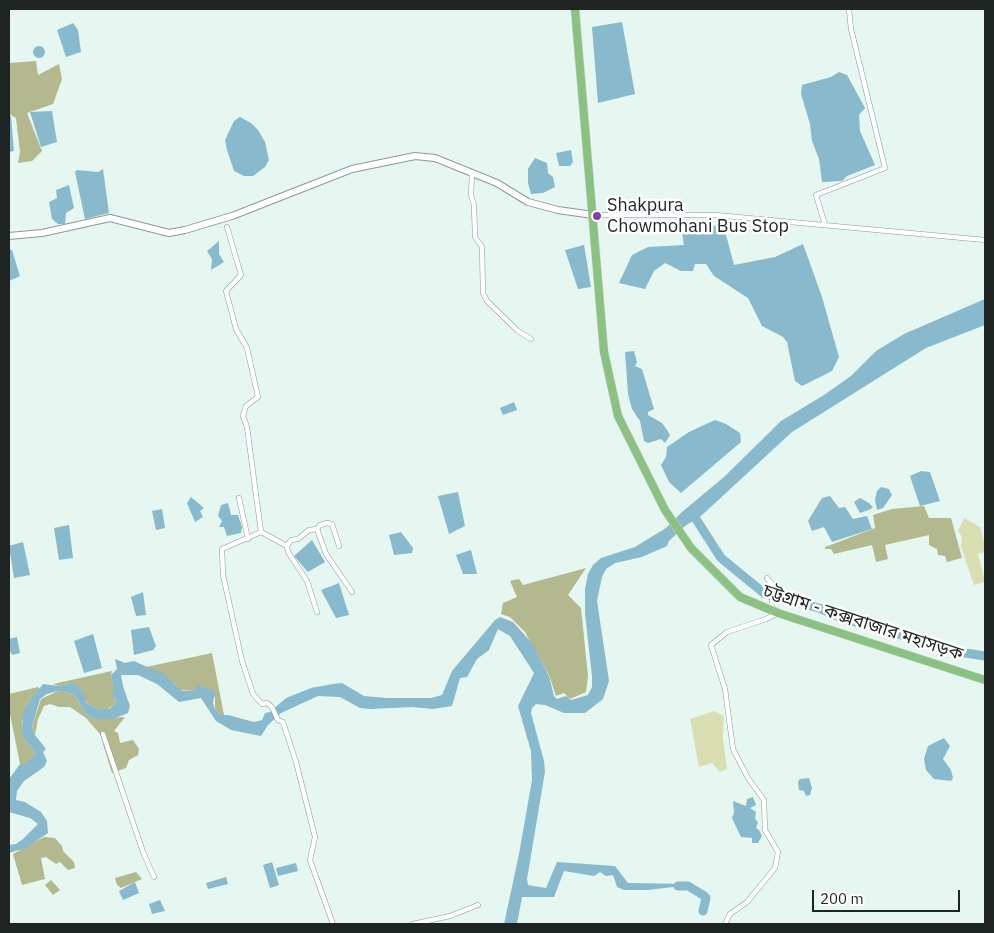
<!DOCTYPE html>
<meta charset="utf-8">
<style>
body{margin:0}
#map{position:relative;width:994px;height:933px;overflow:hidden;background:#e5f7f0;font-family:"IBM Plex Sans",sans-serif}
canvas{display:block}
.frame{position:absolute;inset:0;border:10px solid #1d2421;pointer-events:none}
.scale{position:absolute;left:812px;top:890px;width:148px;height:22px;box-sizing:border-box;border:2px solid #1d2421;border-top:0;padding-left:6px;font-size:15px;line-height:18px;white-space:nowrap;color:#1d2421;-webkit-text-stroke:4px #fff;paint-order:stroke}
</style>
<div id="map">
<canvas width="994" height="933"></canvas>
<div class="frame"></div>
<div class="scale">200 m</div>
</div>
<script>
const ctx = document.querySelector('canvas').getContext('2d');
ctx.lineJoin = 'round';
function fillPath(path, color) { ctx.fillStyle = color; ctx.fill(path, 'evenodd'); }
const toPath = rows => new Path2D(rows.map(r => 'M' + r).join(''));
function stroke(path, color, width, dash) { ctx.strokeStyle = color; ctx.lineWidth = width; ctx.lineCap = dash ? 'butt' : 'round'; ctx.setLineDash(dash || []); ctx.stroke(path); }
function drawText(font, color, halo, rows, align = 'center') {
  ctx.font = font + ' "IBM Plex Sans","Noto Sans Bengali",sans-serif'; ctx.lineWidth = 5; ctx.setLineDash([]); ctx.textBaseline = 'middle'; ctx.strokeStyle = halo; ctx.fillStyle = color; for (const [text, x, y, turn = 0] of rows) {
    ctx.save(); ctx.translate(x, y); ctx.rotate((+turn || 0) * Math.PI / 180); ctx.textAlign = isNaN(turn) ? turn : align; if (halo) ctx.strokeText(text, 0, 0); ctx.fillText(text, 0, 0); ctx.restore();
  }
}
fillPath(toPath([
 [964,518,980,527,985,545,984,552,978,554,985,582,974,585,961,547,962,537,958,531],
 [714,711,724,716,723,738,727,769,720,772,712,763,699,767,690,719]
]), '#d9deb3');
fillPath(toPath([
 [36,61,38,75,59,64,62,79,53,104,27,113,42,151,32,161,18,163,20,152,16,118,9,114,9,63],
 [924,506,929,518,951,518,962,558,947,562,945,556,938,555,937,549,929,545,929,535,885,545,888,559,876,562,872,545,834,554,831,549,825,549,825,547,875,528,873,515,892,509],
 [586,568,568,595,581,608,588,676,586,692,570,699,564,693,556,696,549,675,525,632,510,617,501,614,503,603,517,597,510,581,519,579,523,585],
 [212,653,224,715,221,715,215,709,215,697,194,691,178,690,175,684,146,667],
 [112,671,111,675,116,698,115,704,108,709,98,709,90,705,68,684,59,686,53,684],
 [38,687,40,689,29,702,22,722,23,737,36,754,25,764,20,764,9,709,9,694],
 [58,691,74,694,86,714,95,719,125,717,114,731,118,733,120,743,133,740,139,749,138,755,129,760,126,768,112,773,100,734,86,718,70,707,59,707,50,704,44,706,38,719,35,735,32,726,41,699],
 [44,837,55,838,62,846,63,851,74,862,75,868,68,870,60,862,56,864,46,857,41,858,45,879,22,885,13,854],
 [136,872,142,879,121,888,117,885,115,878],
 [51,880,60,890,53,895,45,885]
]), '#b3b88e');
fillPath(toPath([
 [622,22,635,94,598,103,592,27],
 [73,23,78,30,81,52,66,57,57,30],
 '33 52a6 6 0 1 1 12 0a6 6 0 1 1-12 0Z',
 [839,72,847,75,865,108,859,115,860,131,875,165,847,176,842,181,822,182,819,159,812,141,810,124,801,94,802,85,831,77],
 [52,111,57,142,41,147,30,112],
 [9,116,11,116,14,151,9,152],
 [240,117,251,123,258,130,265,142,269,160,265,167,253,176,244,176,234,171,227,150,225,140,234,121],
 [571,150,573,162,570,166,559,166,556,153],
 [535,158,547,163,548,173,553,177,555,187,543,193,531,194,528,183,528,169],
 [103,169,109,213,85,219,75,172,77,170,98,172],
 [69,185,74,208,66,213,65,224,58,224,52,219,49,202,57,198,56,190],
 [701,224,724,227,734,265,775,257,803,244,822,297,839,357,832,371,802,386,795,381,787,342,783,337,762,326,748,298,714,276,706,264,695,264,693,271,681,271,665,263,654,271,645,289,619,283,632,255,648,247,684,245,682,232,697,231],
 [219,241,219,254,224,262,211,270,212,259,207,251],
 [584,245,591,287,578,289,565,250],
 [9,249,12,250,20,276,9,281],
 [985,299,985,325,926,348,792,432,701,516,685,526,669,541,667,546,642,557,615,563,606,569,602,577,597,601,609,681,603,699,585,713,564,713,545,705,536,704,532,708,531,713,544,761,545,772,527,879,528,885,546,888,557,862,615,866,628,883,688,884,687,890,673,887,648,890,624,890,617,887,613,875,606,876,600,872,594,876,564,871,554,897,522,897,517,924,504,924,519,854,532,780,531,751,518,706,534,673,510,636,498,629,489,650,477,659,467,677,460,678,452,706,433,709,412,707,371,709,360,708,340,697,318,696,281,713,268,725,261,736,231,730,216,721,201,698,179,702,157,684,138,675,121,675,123,686,130,706,128,713,113,719,95,719,86,714,74,694,58,691,47,694,40,699,32,726,35,735,46,749,43,752,47,761,44,767,24,781,17,791,16,800,25,802,41,812,47,821,48,833,26,848,9,853,9,845,16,844,23,839,38,824,30,818,9,812,9,779,20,764,25,764,36,754,23,737,22,730,23,713,29,702,43,684,59,686,74,683,83,691,86,702,90,705,98,709,109,709,115,704,116,698,111,696,114,690,111,675,117,669,115,659,125,663,134,661,156,671,159,670,182,691,194,691,196,685,212,690,215,692,213,703,215,709,221,715,228,715,254,722,262,720,265,713,270,712,286,698,311,688,333,684,342,683,364,696,387,698,431,698,442,695,452,671,495,620,500,617,513,622,532,643,549,676,554,696,557,699,566,696,571,700,588,695,592,687,592,676,585,614,585,589,588,574,593,565,601,558,635,547,666,528,682,512,724,477,781,421,824,395,851,376,876,351,904,334],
 [634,351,637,362,635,366,642,369,654,409,648,412,648,415,662,423,667,430,670,435,665,443,661,439,648,443,644,441,640,421,632,409,628,394,625,352],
 [514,402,517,410,503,415,500,408],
 [715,420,726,424,740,433,741,442,681,493,669,482,661,465,666,457,667,447,689,432],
 [921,471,930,472,940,501,920,506,910,476],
 [881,487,889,489,892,495,883,508,877,510,875,500,877,491],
 [458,492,465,526,449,534,438,496],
 [830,496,839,508,845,507,853,519,867,516,872,529,832,542,824,527,812,531,808,521,822,498],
 [191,497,204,508,200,511,203,517,195,522,187,503],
 [860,498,869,503,873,507,871,509,860,513,854,502],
 [228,503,231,515,238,515,242,527,241,533,227,536,224,527,219,527,222,521,218,516,221,505],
 [162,509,165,528,156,530,152,511],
 [69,525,73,558,59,560,54,528],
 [401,532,413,548,412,553,394,555,389,535],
 [312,540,325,562,308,572,294,556],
 [23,542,30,575,14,578,9,546],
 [471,550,477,574,463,574,456,555],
 [339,583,349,615,336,618,321,590],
 [143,592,146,615,136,616,131,597],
 [149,627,156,646,153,650,134,655,131,630],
 [93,634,102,668,84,673,74,641],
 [17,637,20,653,12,655,9,648,9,639],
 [944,738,950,746,943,759,951,770,953,778,951,781,934,779,926,770,924,759,928,746],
 [809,778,812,788,810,795,806,796,804,791,799,790,798,782,800,779],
 [753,797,756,805,750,808,756,812,755,819,758,822,756,828,759,830,762,836,758,843,752,843,752,838,741,837,732,818,734,813,733,801,746,806,747,799],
 [272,862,279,885,270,888,263,865],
 [296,863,298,871,278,876,276,868],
 [226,877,228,884,208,889,206,883],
 [135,882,139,893,123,900,119,891],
 [160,900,165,911,152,914,149,904]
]), '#89b9cd');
stroke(toPath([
 [694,516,721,558,765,594,819,608,847,620,874,626,946,650,985,656],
 [678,886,688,886,703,895,706,898,703,911]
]), '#89b9cd', 9);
const minor = toPath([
 [472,174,471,195,474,205,475,237,482,247,483,293,487,301,518,331,531,339],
 [593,215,715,215,985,240],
 [825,225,816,195,885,168,851,29,849,9],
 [227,227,241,275,226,291,236,329,247,348,258,397,246,406,243,416,247,427,261,532,222,549,223,575,242,661,253,694,262,704,267,703,272,707,278,720,283,722,296,762,315,837,310,860,333,924],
 [239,498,248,539],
 [261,532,287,546,288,552,307,581,317,612],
 [287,546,291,540,298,539,309,530,317,529],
 [339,546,332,524,327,523,320,525,317,529,326,554,352,592],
 [767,578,772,584,773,592,771,611],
 [103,734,143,852,154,877],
 [413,924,450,916,478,905],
 [725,924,730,914,747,902,775,868,778,852,765,830,764,800,748,778,733,749,725,689,711,645,727,632,766,619,778,613]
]);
const secondary = toPath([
 [9,236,42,233,110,218,169,233,185,230,232,216,352,169,415,156,435,158,497,183,528,202,558,210,593,215]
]);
const trunk = toPath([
 [575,9,604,352,618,416,665,510,691,548,740,597,778,613,985,680]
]);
stroke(minor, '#8a9b94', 5.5);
stroke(secondary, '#8a9b94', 8);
stroke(trunk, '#d2d3d3', 9);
stroke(minor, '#fff', 4.5);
stroke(secondary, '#fff', 6);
stroke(trunk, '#8bc283', 8);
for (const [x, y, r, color] of [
 [597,216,5,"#853daf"]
]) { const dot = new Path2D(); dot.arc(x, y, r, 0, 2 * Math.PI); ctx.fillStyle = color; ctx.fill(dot); stroke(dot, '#fff', 2); }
drawText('18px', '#1d2421', '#fff', [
 ["Shakpura",607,206],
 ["Chowmohani Bus Stop",607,227]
], 'left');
drawText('18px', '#1d2421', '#fff', [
 ["চট্টগ্রাম - কক্সবাজার মহাসড়ক",863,623,18]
]);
</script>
